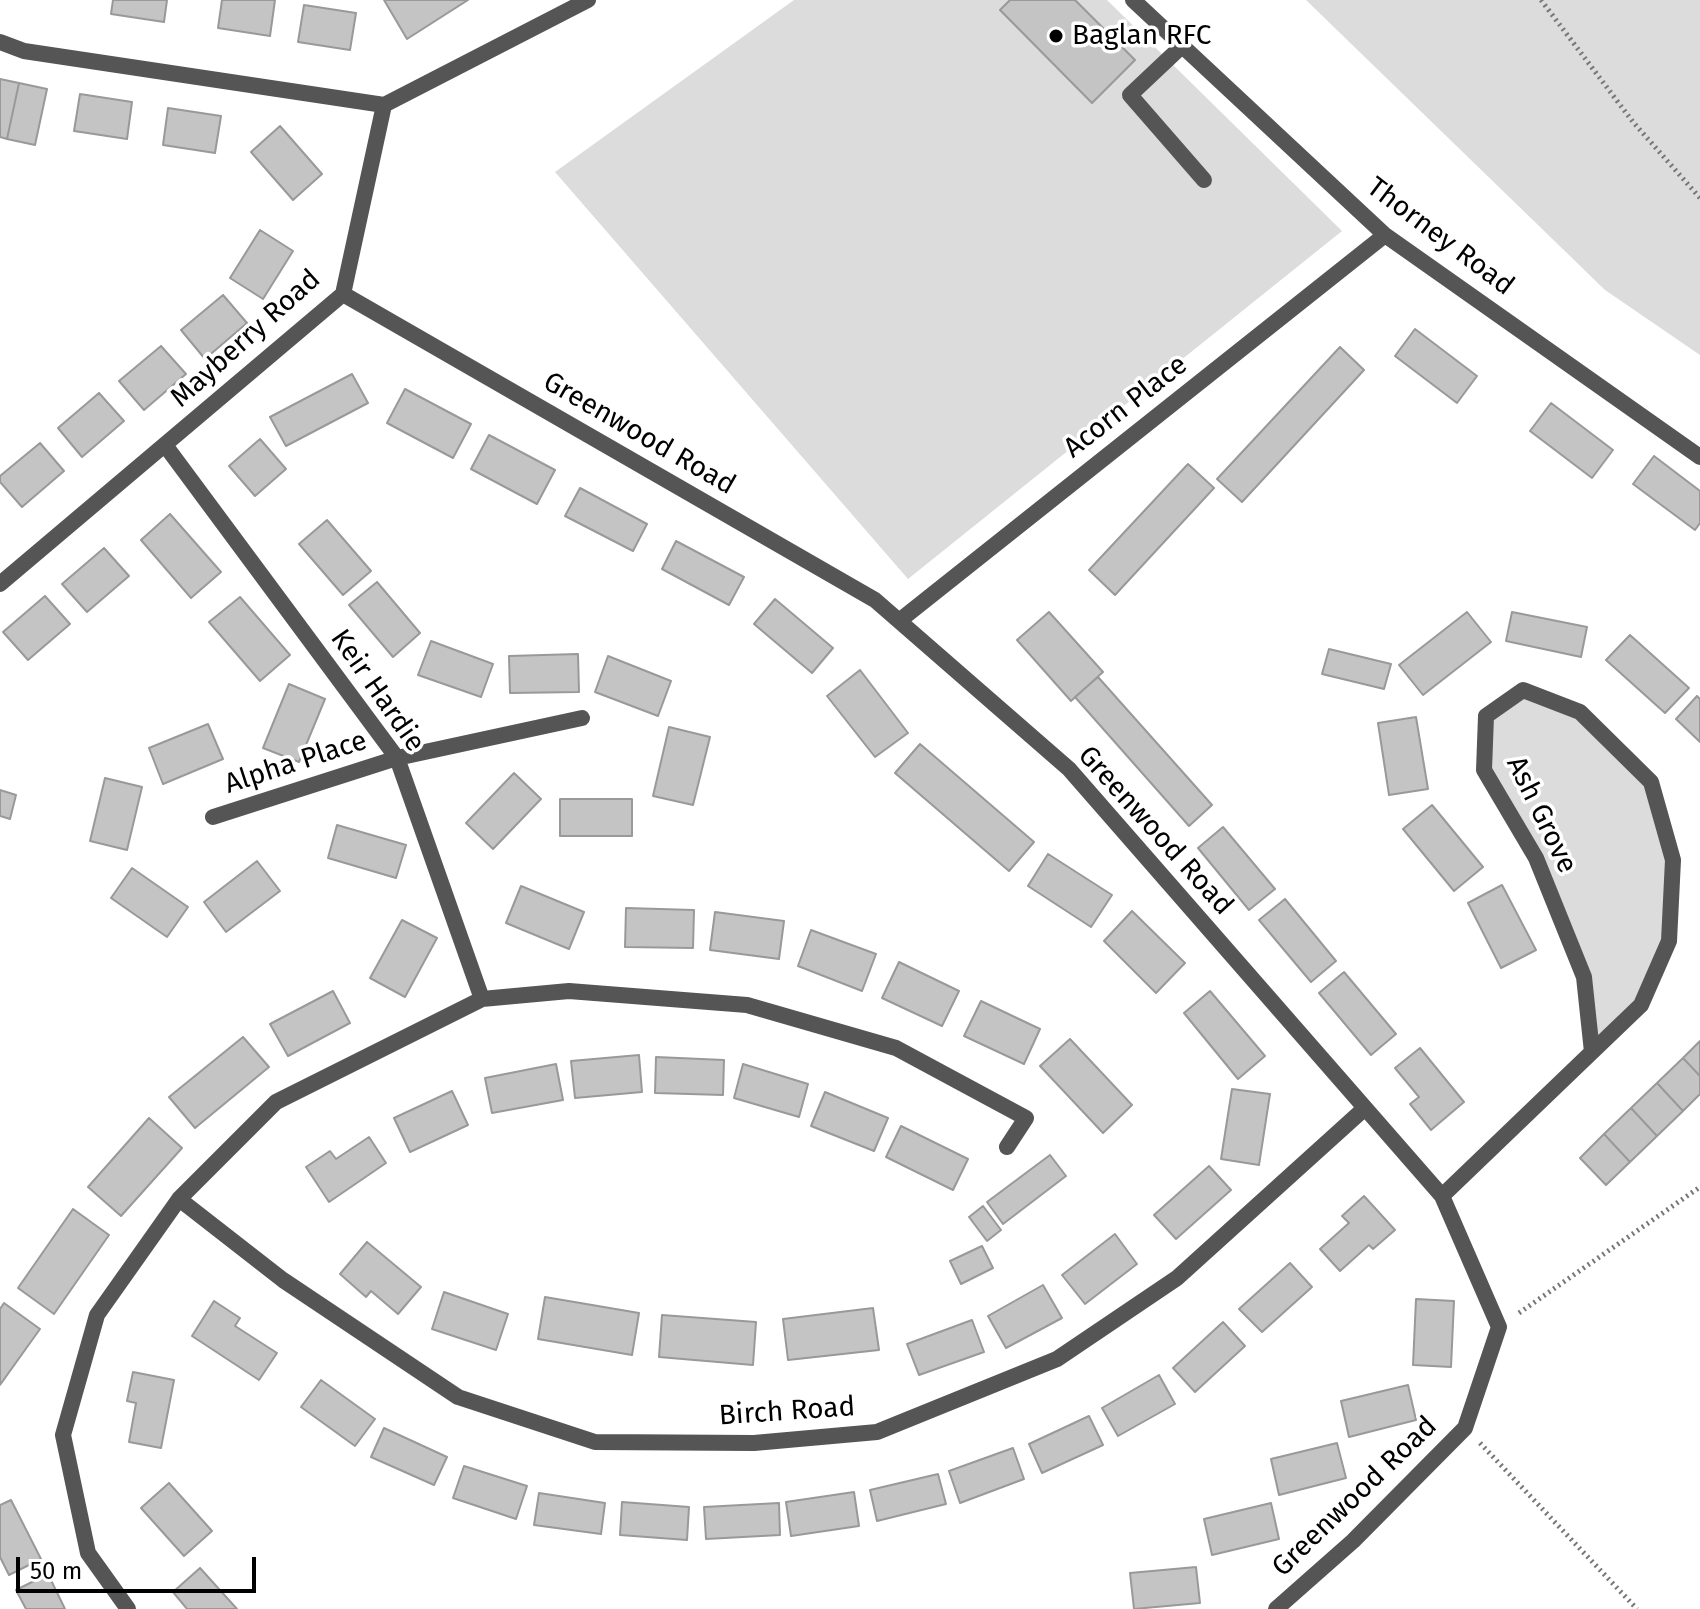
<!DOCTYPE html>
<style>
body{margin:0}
#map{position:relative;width:1700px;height:1609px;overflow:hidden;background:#fff;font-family:"Fira Sans",sans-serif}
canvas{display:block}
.scale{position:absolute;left:16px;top:1557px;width:240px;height:36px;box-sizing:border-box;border:4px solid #000;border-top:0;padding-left:10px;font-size:24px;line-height:28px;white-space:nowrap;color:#000;-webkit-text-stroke:6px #fff;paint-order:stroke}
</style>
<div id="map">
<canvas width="1700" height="1609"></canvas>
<div class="scale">50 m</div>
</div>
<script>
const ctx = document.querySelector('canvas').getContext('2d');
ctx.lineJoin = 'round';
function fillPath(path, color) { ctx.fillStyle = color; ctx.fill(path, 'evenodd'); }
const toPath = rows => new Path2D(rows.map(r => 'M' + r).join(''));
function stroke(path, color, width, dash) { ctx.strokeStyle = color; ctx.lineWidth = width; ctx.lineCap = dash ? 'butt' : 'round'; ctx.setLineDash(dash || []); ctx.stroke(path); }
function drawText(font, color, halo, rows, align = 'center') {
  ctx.font = font + ' "Fira Sans",sans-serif'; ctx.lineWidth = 7; ctx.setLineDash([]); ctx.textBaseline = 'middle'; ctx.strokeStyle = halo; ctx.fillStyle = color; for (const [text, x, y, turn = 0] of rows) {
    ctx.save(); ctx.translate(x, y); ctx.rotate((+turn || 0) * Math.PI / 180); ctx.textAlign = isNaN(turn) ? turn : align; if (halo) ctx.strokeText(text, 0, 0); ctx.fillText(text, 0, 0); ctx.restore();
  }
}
fillPath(toPath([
 [794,0,1107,0,1342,231,908,579,555,172],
 [1306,0,1700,0,1700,355,1605,290],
 [1523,690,1580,712,1651,782,1673,860,1669,941,1641,1005,1592,1052,1584,976,1536,858,1484,770,1486,716]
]), '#dcdcdc');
const building = toPath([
 [113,0,167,0,164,22,111,14,113,0],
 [222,0,275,0,270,36,218,28,222,0],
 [384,0,468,0,407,39,384,0],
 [1010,0,1075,0,1135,60,1092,103,1000,10,1010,0],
 [304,5,356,13,350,50,298,42,304,5],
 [0,79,19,83,7,139,0,137,0,79],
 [19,83,47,89,35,145,7,139,19,83],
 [80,94,132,102,127,139,74,131,80,94],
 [168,108,221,116,215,153,163,145,168,108],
 [280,126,322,174,293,200,251,152,280,126],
 [260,230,293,251,263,299,230,278,260,230],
 [223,295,247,323,205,359,181,330,223,295],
 [1415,329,1477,376,1457,403,1395,356,1415,329],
 [161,346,186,374,144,410,119,381,161,346],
 [1340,347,1364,370,1242,502,1217,479,1340,347],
 [352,374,368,403,286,446,270,417,352,374],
 [405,389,471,424,453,458,387,423,405,389],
 [99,393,124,421,82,457,58,428,99,393],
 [1551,403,1613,450,1592,478,1530,431,1551,403],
 [489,435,555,470,537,504,471,469,489,435],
 [260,439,286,469,255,496,229,466,260,439],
 [40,443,64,471,22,507,0,482,0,476,40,443],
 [1654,456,1700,491,1700,523,1695,530,1633,484,1654,456],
 [1188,464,1214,488,1115,595,1089,570,1188,464],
 [580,488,647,524,633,551,565,516,580,488],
 [170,514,221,572,191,598,141,540,170,514],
 [327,520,371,571,343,595,299,544,327,520],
 [676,541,744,577,729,605,662,569,676,541],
 [104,548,129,576,87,612,62,584,104,548],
 [377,582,420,633,393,657,349,605,377,582],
 [45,596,70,624,28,660,3,632,45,596],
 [240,597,290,655,260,681,209,622,240,597],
 [775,599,833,648,812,673,754,624,775,599],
 [1049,612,1103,672,1071,701,1017,640,1049,612],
 [1467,612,1491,642,1423,695,1399,665,1467,612],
 [1512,612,1587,627,1581,657,1506,641,1512,612],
 [1630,635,1689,688,1665,713,1606,660,1630,635],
 [431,641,493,664,481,697,418,675,431,641],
 [1329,649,1391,664,1384,689,1322,674,1329,649],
 [578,654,579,692,510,693,509,656,578,654],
 [608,656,671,681,658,716,595,692,608,656],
 [860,670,908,733,875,757,827,696,860,670],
 [1098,677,1212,805,1189,826,1075,697,1098,677],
 [289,684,325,699,299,762,263,748,289,684],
 [1697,696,1700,699,1700,742,1676,719,1697,696],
 [1416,717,1428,789,1389,795,1378,723,1416,717],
 [208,724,223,759,163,784,149,748,208,724],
 [669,727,710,737,693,805,653,796,669,727],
 [920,744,1034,842,1009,871,895,773,920,744],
 [514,773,541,799,493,849,466,823,514,773],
 [105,778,142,787,127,850,90,841,105,778],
 [0,790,16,795,10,819,0,816,0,790],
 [560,799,632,799,632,836,560,836,560,799],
 [1432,805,1483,867,1454,891,1403,829,1432,805],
 [337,825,406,845,396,878,328,858,337,825],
 [1223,827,1275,889,1249,910,1198,848,1223,827],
 [1048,854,1112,895,1091,927,1028,886,1048,854],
 [257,861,280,891,226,932,204,902,257,861],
 [132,868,188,907,167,937,111,898,132,868],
 [1502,885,1536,950,1501,968,1468,903,1502,885],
 [521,886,584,912,569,949,506,923,521,886],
 [1285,899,1336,961,1311,982,1259,920,1285,899],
 [626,908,694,910,693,948,625,947,626,908],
 [1132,911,1185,963,1156,993,1104,941,1132,911],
 [715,912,784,921,779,959,710,950,715,912],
 [402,920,437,938,405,997,370,978,402,920],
 [811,930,876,954,862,991,798,966,811,930],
 [899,962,959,991,942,1026,882,998,899,962],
 [1344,972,1396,1034,1371,1055,1319,993,1344,972],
 [333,991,350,1023,288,1056,270,1024,333,991],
 [1210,991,1265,1056,1238,1079,1184,1013,1210,991],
 [981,1001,1040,1029,1024,1064,964,1036,981,1001],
 [243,1037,269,1067,195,1128,169,1097,243,1037],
 [1070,1039,1132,1105,1103,1133,1040,1066,1070,1039],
 [1700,1041,1700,1076,1683,1058,1700,1041],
 [1420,1048,1464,1102,1431,1130,1410,1104,1419,1097,1395,1068,1420,1048],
 [639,1055,642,1092,575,1098,571,1061,639,1055],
 [656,1057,724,1060,723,1095,655,1093,656,1057],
 [1683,1058,1700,1076,1700,1094,1683,1111,1657,1083,1683,1058],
 [556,1064,563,1100,492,1113,485,1078,556,1064],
 [743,1064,808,1084,799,1117,734,1098,743,1064],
 [1657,1083,1683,1111,1657,1136,1631,1108,1657,1083],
 [1232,1089,1270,1094,1259,1165,1221,1159,1232,1089],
 [452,1091,468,1125,410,1152,394,1118,452,1091],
 [825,1092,888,1118,874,1151,811,1126,825,1092],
 [1631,1108,1657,1136,1630,1162,1604,1134,1631,1108],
 [149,1118,182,1148,121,1216,88,1187,149,1118],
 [901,1126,968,1159,953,1190,886,1157,901,1126],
 [1604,1134,1630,1162,1606,1185,1580,1158,1604,1134],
 [369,1137,386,1163,329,1202,306,1167,330,1151,336,1159,369,1137],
 [1050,1155,1066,1176,1003,1224,987,1202,1050,1155],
 [1209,1166,1231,1190,1176,1239,1154,1215,1209,1166],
 [1364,1196,1395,1230,1373,1249,1369,1245,1340,1271,1320,1249,1349,1223,1342,1216,1364,1196],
 [983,1206,1001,1230,987,1241,969,1217,983,1206],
 [73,1209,109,1235,54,1314,18,1288,73,1209],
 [1115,1234,1137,1264,1085,1304,1062,1275,1115,1234],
 [367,1242,421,1287,398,1314,371,1291,366,1297,340,1274,367,1242],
 [982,1246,993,1268,961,1284,950,1261,982,1246],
 [1290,1263,1312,1287,1262,1332,1239,1309,1290,1263],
 [1043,1285,1062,1318,1006,1348,988,1316,1043,1285],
 [444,1292,508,1314,496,1350,432,1329,444,1292],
 [545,1297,639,1313,632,1355,538,1339,545,1297],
 [1416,1299,1454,1301,1451,1367,1413,1365,1416,1299],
 [214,1301,240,1318,235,1326,277,1353,259,1380,192,1336,214,1301],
 [4,1303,40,1329,0,1385,0,1309,4,1303],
 [873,1308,879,1350,788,1360,783,1319,873,1308],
 [662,1315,756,1322,753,1365,659,1357,662,1315],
 [972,1320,984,1352,919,1375,907,1344,972,1320],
 [1223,1322,1245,1346,1195,1392,1173,1368,1223,1322],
 [133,1372,174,1380,161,1448,129,1442,136,1403,127,1401,133,1372],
 [1159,1375,1175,1404,1118,1436,1102,1408,1159,1375],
 [321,1380,375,1419,355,1446,301,1407,321,1380],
 [1408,1385,1416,1420,1349,1437,1341,1401,1408,1385],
 [1089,1416,1103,1445,1042,1473,1029,1444,1089,1416],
 [384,1428,447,1457,434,1485,371,1457,384,1428],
 [1337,1443,1346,1478,1279,1495,1271,1459,1337,1443],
 [1013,1448,1024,1479,960,1503,949,1471,1013,1448],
 [464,1466,527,1486,516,1519,453,1498,464,1466],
 [938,1474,946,1504,877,1521,870,1490,938,1474],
 [169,1483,212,1531,184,1556,141,1508,169,1483],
 [854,1492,859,1526,791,1536,786,1502,854,1492],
 [539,1493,605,1503,601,1534,534,1525,539,1493],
 [11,1500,41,1559,9,1575,0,1557,0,1505,11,1500],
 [622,1502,689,1507,687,1540,620,1535,622,1502],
 [779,1503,780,1535,706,1539,704,1507,779,1503],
 [1271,1503,1279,1539,1212,1555,1204,1519,1271,1503],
 [1196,1567,1200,1603,1134,1609,1130,1573,1196,1567],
 [200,1568,237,1609,187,1609,173,1592,200,1568],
 [48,1574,65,1609,26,1609,16,1590,48,1574]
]);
fillPath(building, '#c4c4c4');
stroke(building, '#999', 2);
stroke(toPath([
 [1541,0,1633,122,1700,198],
 [1519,1313,1700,1187],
 [1480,1443,1637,1609]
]), '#777', 5, [2, 4]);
stroke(toPath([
 [1182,46,1130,95,1204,180]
]), '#555', 16);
stroke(toPath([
 [1133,0,1385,235,1700,457],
 [0,42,24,51,384,105,343,294,0,584],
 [384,105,588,0],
 [343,294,875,600,1069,769,1442,1196,1499,1327,1465,1428,1353,1541,1276,1609],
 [165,445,397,758,482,999],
 [899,621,1385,235],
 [213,817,397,758,582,718],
 [1442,1196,1592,1052,1584,977,1536,858,1484,770,1486,716,1523,690,1580,712,1651,782,1673,860,1669,941,1641,1005,1592,1052],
 [179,1199,283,1280,458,1397,595,1442,754,1443,877,1432,1057,1359,1177,1278,1365,1108],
 [128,1609,88,1553,63,1435,97,1315,179,1199,276,1102,482,999,569,991,747,1005,896,1048,1026,1118,1007,1147]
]), '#555', 16);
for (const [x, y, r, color] of [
 [1056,36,8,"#000"]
]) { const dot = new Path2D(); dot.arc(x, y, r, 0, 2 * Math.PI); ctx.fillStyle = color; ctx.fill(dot); stroke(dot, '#fff', 3); }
drawText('28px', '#000', '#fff', [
 ["Baglan RFC",1072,36]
], 'left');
drawText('28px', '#000', '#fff', [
 ["Thorney Road",1440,237,37],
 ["Mayberry Road",246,339,-42],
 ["Acorn Place",1126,407,-38],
 ["Greenwood Road",639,434,30],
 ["Keir Hardie",377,691,55],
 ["Alpha Place",296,763,-18],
 ["Ash Grove",1541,815,64],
 ["Greenwood Road",1155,831,48],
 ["Birch Road",787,1412,-4],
 ["Greenwood Road",1355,1497,-44]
]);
</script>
